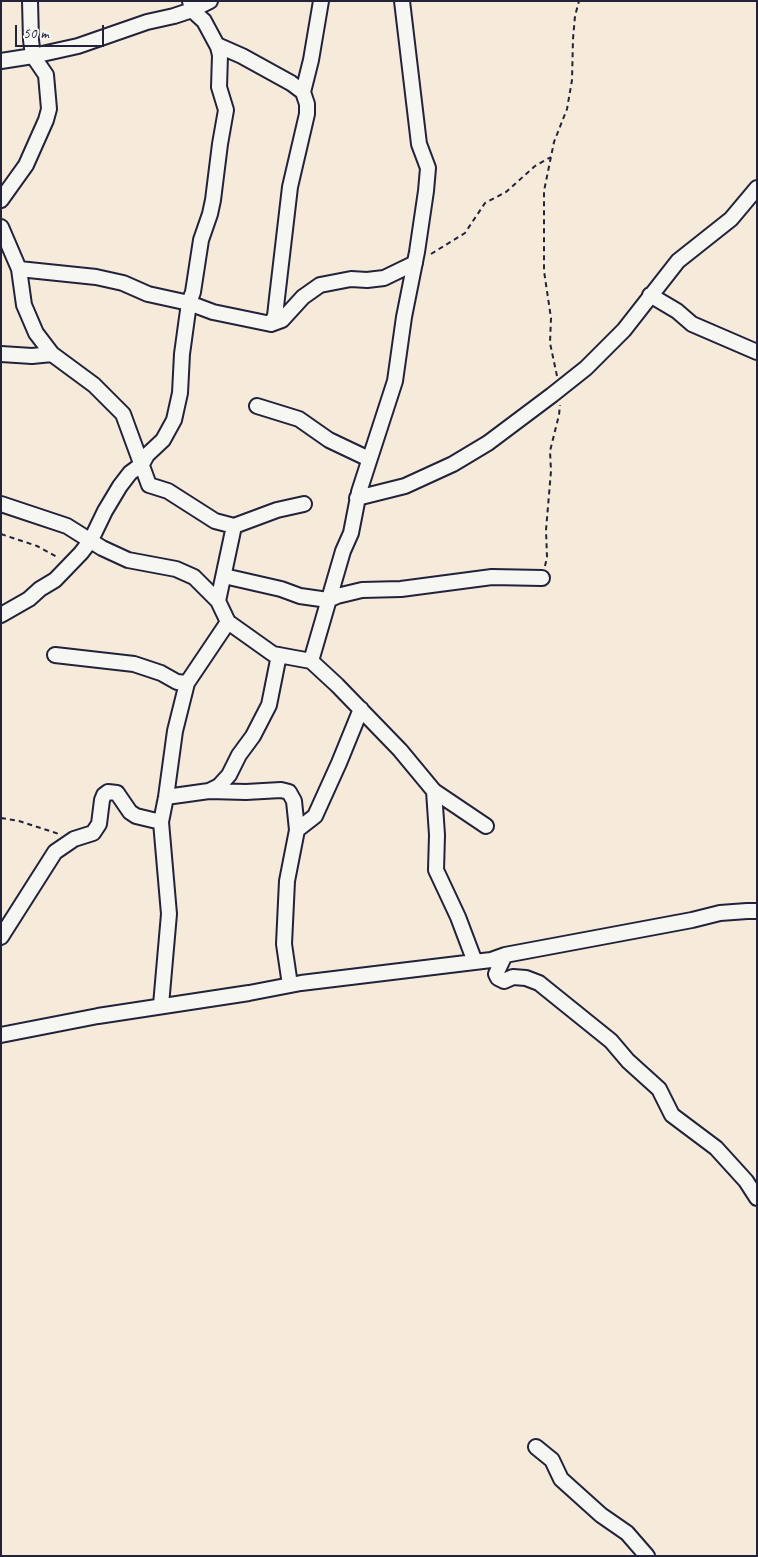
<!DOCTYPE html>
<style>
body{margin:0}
#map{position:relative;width:758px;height:1557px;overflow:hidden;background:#f6eadb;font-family:Caveat,sans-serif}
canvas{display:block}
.frame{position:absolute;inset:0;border:2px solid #22223b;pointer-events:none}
.scale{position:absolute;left:15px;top:25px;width:89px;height:22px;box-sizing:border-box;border:2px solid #22223b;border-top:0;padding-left:6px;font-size:15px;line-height:18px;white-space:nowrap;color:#22223b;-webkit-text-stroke:4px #f6f6f2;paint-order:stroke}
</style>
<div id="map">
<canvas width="758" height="1557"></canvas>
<div class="frame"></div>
<div class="scale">50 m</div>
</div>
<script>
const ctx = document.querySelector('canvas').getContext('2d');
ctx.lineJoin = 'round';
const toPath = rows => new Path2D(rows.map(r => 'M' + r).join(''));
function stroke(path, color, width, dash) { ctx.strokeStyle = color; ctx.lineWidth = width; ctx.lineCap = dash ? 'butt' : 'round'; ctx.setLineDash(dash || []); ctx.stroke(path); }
const minor = toPath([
 [217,45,242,56,291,83,303,92,307,104,307,114,290,187,277,298,275,316,271,324],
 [1,61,33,56,78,46,147,22,174,16,192,10,210,1],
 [303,92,311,60,321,1],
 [1,200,26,165,46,120,49,109,46,75,33,56,31,40,30,1],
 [1,227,19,269,24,305,36,333,52,354],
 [19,269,96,277,123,283,148,294,189,303,213,312,271,324,282,320,303,297,320,285,351,279,367,280,384,278,415,263],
 [650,295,677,311,692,324,757,352],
 [1,354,32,356,52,354,94,385,123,414,149,485,168,491,215,521,234,526,277,510,304,504],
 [257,406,299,419,329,440,369,459],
 [357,498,405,486,453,464,488,443,552,395,586,368,624,330,678,261,731,219,757,188],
 [1,504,67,526,102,548,128,560,176,569,194,577,218,601,228,622,273,654,311,661,337,685,400,750,434,791,437,835,436,870,458,917,475,962],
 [224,576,281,589,300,596,328,600,337,596,362,590,401,589,492,577,542,578],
 [218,601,234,526],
 [1,615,29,599,40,589,55,580,81,553,91,540,105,511,120,486,130,473,142,464,147,455,163,440,174,420,180,393,182,354,189,303,193,292,201,240,210,214,213,200,220,144,226,110,219,87,220,55,218,47,204,21,192,10,190,1],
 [55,655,134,664,161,673,177,682,187,683,175,731,166,797,161,822,169,914,161,1005],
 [311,661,343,551,351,533,359,492,395,381,404,317,417,252,426,191,428,168,419,144,402,1],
 [187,683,228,622],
 [209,791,219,786,229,775,239,755,253,736,269,705,279,655],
 [434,791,486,826],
 [166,797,209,791,246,792,281,790,289,792,294,801,297,830,287,881,284,944,290,985],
 [297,830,315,816,339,763,361,709],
 [1,937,55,852,74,839,93,833,99,824,102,800,104,795,108,792,117,793,130,812,136,816,161,822],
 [505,955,496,974,498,978,504,981,513,977,526,978,539,983,611,1041,628,1061,659,1089,672,1115,716,1148,746,1181,757,1198],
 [1,1035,98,1016,249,993,301,983,491,960,505,955,692,920,720,913,747,911,757,911],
 [536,1447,552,1460,561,1479,601,1515,627,1533,647,1556]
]);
stroke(minor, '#22223b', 18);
stroke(toPath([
 [431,254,465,233,485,203,506,192,535,166,551,157],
 [557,376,550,343,551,318,544,271,544,191,554,142,567,109,572,80,573,39,575,16,579,1],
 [1,534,37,546,59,558],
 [545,566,547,557,546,530,551,471,550,451,559,415,560,405],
 [1,818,19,821,59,834]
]), '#22223b', 2, [5, 4]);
stroke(minor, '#f6f6f2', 14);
</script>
